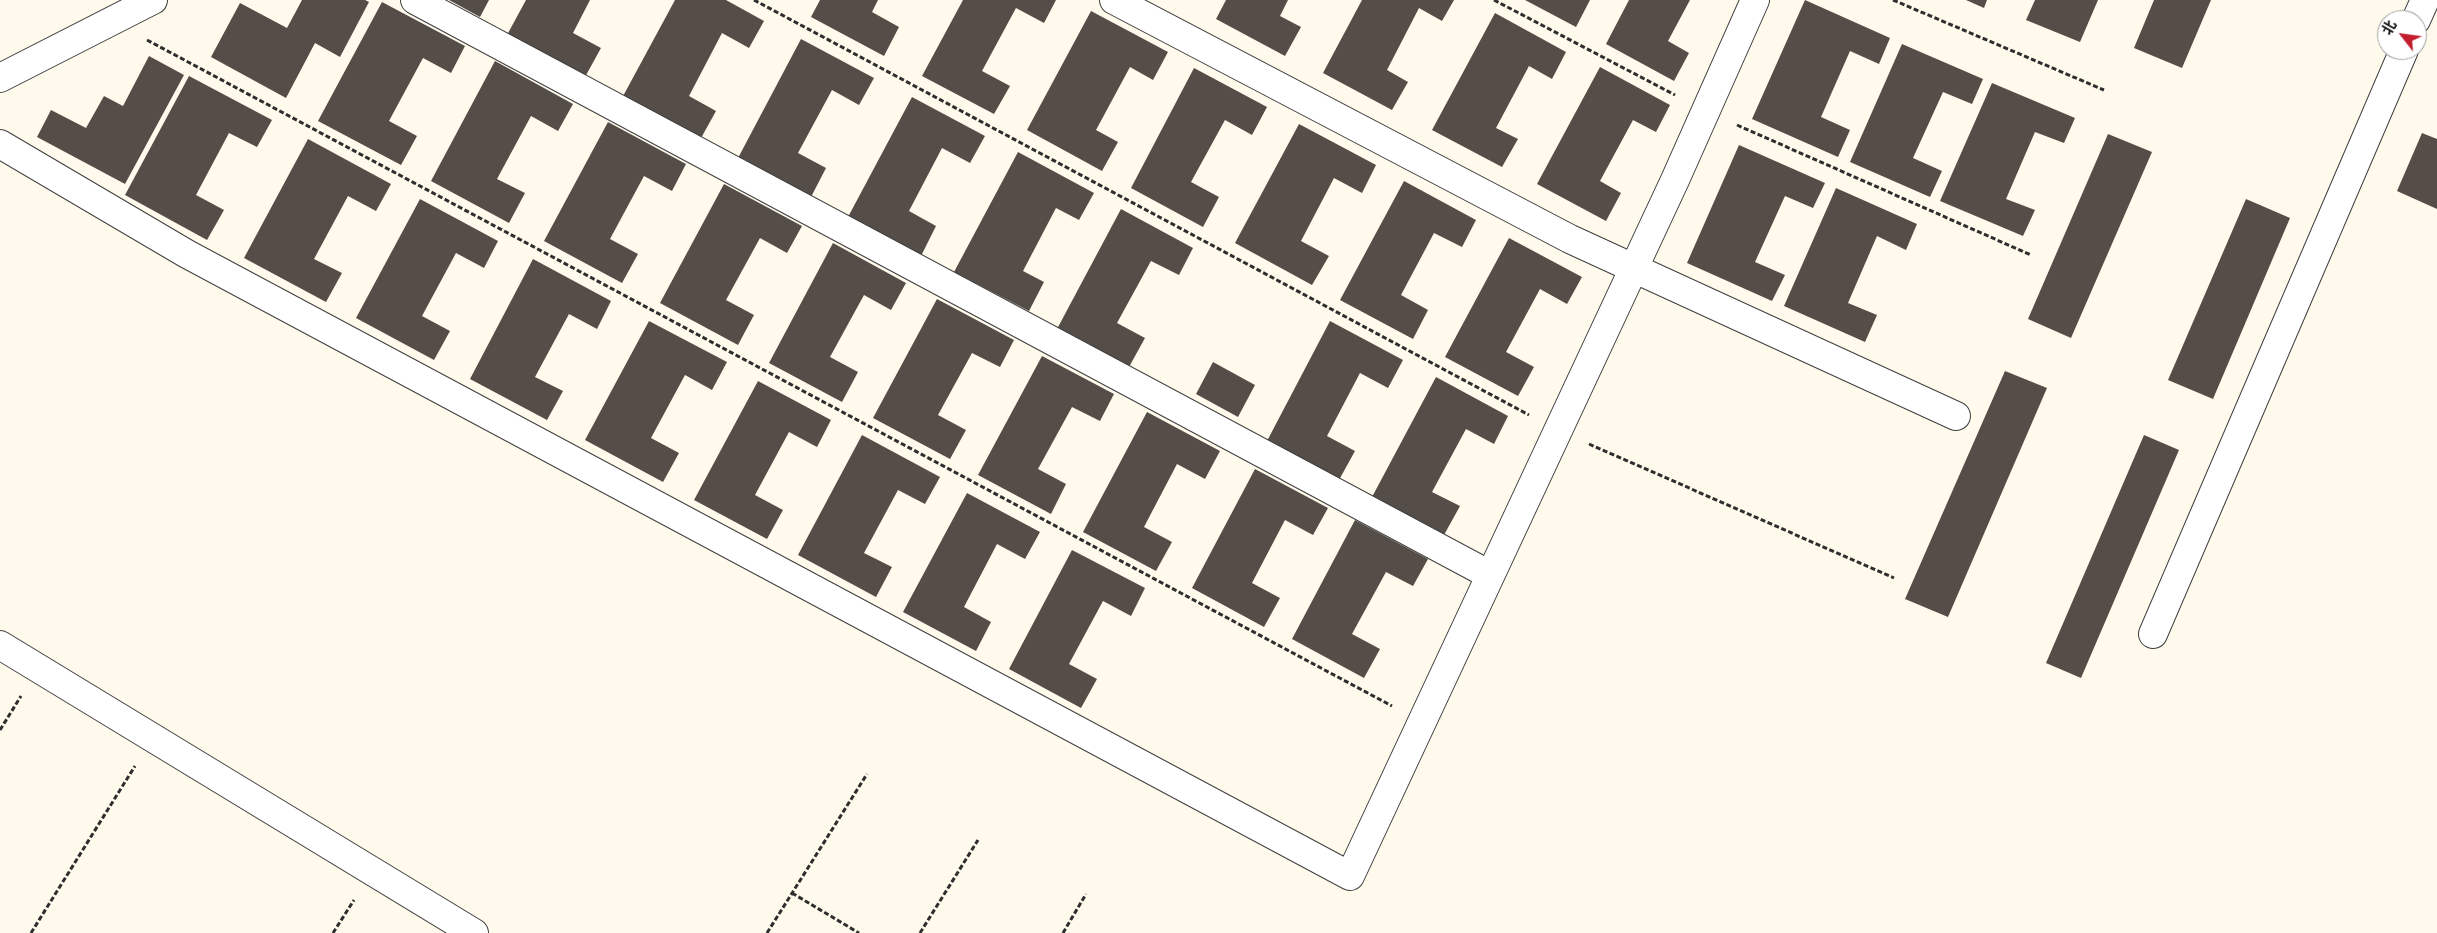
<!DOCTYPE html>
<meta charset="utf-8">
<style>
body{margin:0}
#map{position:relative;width:2437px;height:933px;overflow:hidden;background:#fffaec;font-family:Spectral,"Noto Sans SC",serif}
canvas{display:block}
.north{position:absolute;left:2377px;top:10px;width:50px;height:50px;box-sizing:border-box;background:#fff;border:1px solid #9e9e9e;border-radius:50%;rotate:300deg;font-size:14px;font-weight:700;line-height:20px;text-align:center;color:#0c0c0c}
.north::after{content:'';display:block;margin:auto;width:18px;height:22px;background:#c31d2e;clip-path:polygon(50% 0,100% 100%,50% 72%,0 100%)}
</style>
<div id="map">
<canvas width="2437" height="933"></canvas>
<div class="north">北</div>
</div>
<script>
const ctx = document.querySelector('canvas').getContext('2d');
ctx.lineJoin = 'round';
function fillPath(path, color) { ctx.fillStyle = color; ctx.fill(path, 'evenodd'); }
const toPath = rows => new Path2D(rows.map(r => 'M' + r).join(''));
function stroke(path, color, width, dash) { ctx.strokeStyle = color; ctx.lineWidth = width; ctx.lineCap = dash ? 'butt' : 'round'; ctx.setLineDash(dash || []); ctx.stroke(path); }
fillPath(toPath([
 [302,0,365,0,369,2,340,57,315,43,286,98,211,57,240,3,287,28],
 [449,0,489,0,480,17],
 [526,0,590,0,573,33,601,48,585,77,507,35],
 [675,0,726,0,764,21,749,48,722,33,689,96,716,111,700,140,622,98],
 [820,0,878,0,872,12,899,27,884,56,811,17],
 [963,0,1056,0,1044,23,1016,8,982,71,1010,86,994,114,922,76],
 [1226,0,1288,0,1280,16,1301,27,1285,56,1216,19],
 [1362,0,1454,0,1442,21,1419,8,1387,70,1408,82,1392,110,1323,73],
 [1525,0,1590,0,1576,27],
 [1629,0,1690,0,1668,41,1689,53,1674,81,1606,44],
 [1805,0,1890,38,1879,64,1850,51,1821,117,1850,130,1838,157,1752,119],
 [1966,0,1987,0,1984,8],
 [2035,0,2098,0,2080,42,2026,20],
 [2154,0,2211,0,2182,68,2134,48],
 [382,2,465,46,451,73,423,58,389,121,417,136,401,165,318,121],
 [1091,11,1168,52,1153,80,1130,67,1096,130,1118,142,1102,171,1027,130],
 [1495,13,1566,52,1552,79,1529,66,1496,128,1518,139,1502,167,1432,130],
 [801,39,874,78,859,105,832,90,798,153,826,168,811,197,738,158],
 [1902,44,1983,79,1972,104,1943,92,1913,158,1942,171,1930,197,1850,162],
 [149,56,184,75,125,184,37,137,51,110,86,128,104,96,123,106],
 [495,61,573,104,558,131,531,116,497,179,525,193,509,223,431,181],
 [1600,67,1670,105,1656,132,1633,120,1600,181,1621,193,1606,221,1537,184],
 [1194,68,1267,107,1252,135,1225,120,1191,182,1219,197,1203,227,1131,188],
 [189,76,272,120,257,147,229,133,196,195,224,210,207,240,125,195],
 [1992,83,2075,118,2064,143,2035,132,2006,199,2035,210,2023,236,1940,201],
 [912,97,985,136,970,163,942,148,909,211,936,226,921,256,848,217],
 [608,122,686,164,672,191,644,176,610,239,638,254,622,283,544,241],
 [1299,124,1376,165,1362,193,1334,178,1301,241,1329,256,1312,285,1235,243],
 [2422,133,2437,139,2437,209,2397,191],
 [2108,134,2152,152,2071,338,2028,319],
 [308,139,391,184,376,211,348,196,314,259,342,273,326,302,244,258],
 [1739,145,1825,183,1813,208,1785,196,1755,262,1785,275,1772,301,1687,263],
 [1018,152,1094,193,1079,220,1056,208,1023,271,1044,282,1029,311,954,272],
 [1404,181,1476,220,1462,247,1434,233,1401,295,1428,310,1413,339,1340,300],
 [724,184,802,226,787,253,760,238,726,300,754,315,738,345,660,303],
 [1836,188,1917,224,1906,250,1877,236,1848,303,1877,315,1865,342,1784,306],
 [420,199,498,241,484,268,456,253,422,316,450,331,434,360,356,318],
 [2246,199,2290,218,2213,399,2168,380],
 [1121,209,1193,248,1179,275,1151,261,1117,323,1145,338,1129,367,1057,329],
 [1509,238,1582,277,1567,304,1540,289,1506,352,1534,367,1518,396,1445,357],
 [833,243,906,283,891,310,864,295,830,357,858,372,842,402,769,363],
 [533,259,611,301,597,329,569,314,535,377,563,391,547,420,470,379],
 [937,299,1014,340,1000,367,972,353,938,415,966,430,950,459,873,418],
 [649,321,727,362,712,390,685,375,651,438,679,453,663,482,585,440],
 [1330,321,1403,360,1388,388,1360,373,1327,436,1355,451,1339,480,1267,441],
 [1042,356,1114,394,1100,421,1072,407,1038,469,1066,484,1051,514,978,475],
 [1213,362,1255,385,1238,417,1196,394],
 [2005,371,2047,388,1948,617,1905,599],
 [1436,377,1508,416,1494,444,1466,429,1432,492,1460,506,1444,535,1372,497],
 [758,381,831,420,817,447,789,432,755,495,783,510,767,539,694,500],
 [1147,412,1220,451,1205,479,1177,464,1144,527,1172,542,1156,571,1083,532],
 [862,435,940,477,925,504,898,490,864,553,892,567,876,597,798,555],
 [2144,435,2179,450,2081,678,2046,663],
 [1255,469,1328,508,1313,535,1285,520,1252,583,1280,598,1264,627,1192,588],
 [967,493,1040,532,1025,559,997,544,964,607,991,622,976,651,903,612],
 [1355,520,1428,559,1413,586,1386,572,1352,634,1380,649,1364,678,1292,639],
 [1072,550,1145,588,1131,616,1103,601,1069,664,1097,679,1081,708,1009,669]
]), '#554d48');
const minor = toPath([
 [415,0,1490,575],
 [1114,0,1570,239,1956,416],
 [2416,20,2425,0],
 [0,78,153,0],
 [0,144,187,254,1350,876,1675,180,1755,0],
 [2153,634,2404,50],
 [0,645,474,933]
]);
stroke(minor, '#3f3f3f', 30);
stroke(toPath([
 [754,0,1529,415],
 [1494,0,1675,95],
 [1893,0,2104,90],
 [147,40,1392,706],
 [1737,125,2031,255],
 [1589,444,1894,578],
 [0,730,21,696],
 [792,893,859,933],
 [31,933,135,766],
 [333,933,354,900],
 [767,933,867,774],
 [920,933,978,840],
 [1063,933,1086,894]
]), '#2e2e2e', 3, [5, 2.5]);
stroke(minor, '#fff', 28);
</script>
